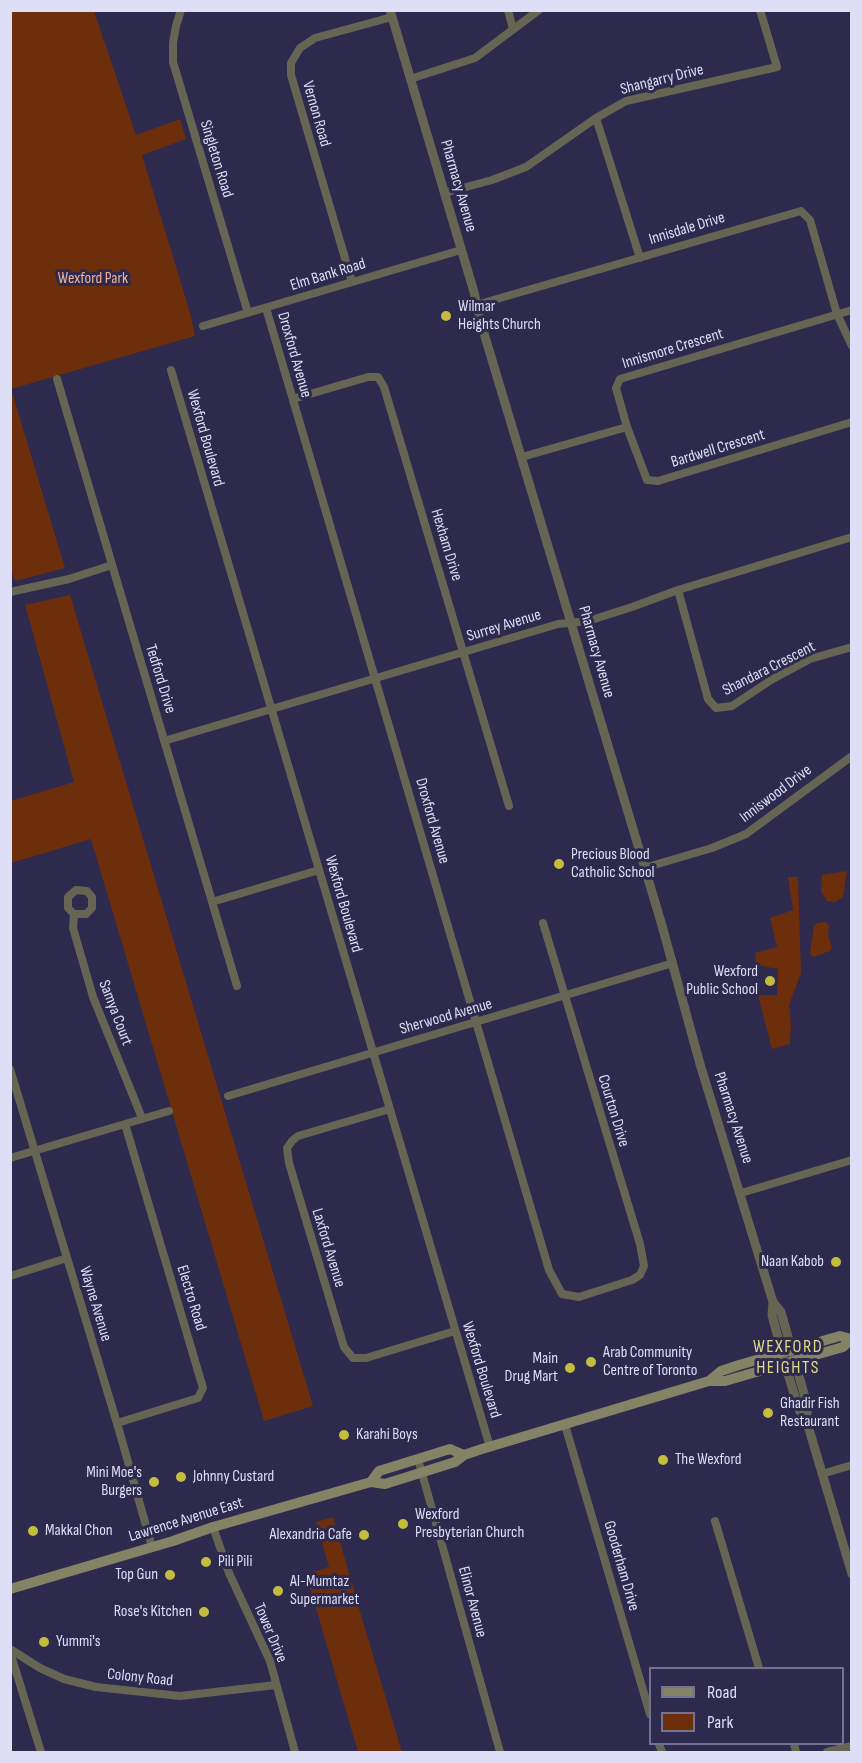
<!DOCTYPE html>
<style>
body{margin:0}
#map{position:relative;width:862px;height:1763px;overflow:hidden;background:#2d2a4e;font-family:"Sofia Sans Condensed",sans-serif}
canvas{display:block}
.frame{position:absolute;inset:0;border:12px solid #dedef6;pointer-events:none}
.legend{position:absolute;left:649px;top:1667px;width:195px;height:78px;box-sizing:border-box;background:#2d2a4e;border:2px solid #747291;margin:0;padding:8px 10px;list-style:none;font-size:18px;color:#dedef6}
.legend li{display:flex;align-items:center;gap:12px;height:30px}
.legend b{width:30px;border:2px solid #747291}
</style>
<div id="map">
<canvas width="862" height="1763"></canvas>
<div class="frame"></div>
<ul class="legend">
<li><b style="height:8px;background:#848365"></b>Road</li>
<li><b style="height:16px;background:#6d2e0b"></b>Park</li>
</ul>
</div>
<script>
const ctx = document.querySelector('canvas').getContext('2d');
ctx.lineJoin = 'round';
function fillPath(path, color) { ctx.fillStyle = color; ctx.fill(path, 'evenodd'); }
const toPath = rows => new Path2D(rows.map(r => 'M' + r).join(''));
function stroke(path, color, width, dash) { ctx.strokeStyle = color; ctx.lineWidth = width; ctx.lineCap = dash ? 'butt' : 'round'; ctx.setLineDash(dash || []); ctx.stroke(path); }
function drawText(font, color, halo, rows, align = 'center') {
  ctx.font = font + ' "Sofia Sans Condensed",sans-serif'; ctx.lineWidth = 6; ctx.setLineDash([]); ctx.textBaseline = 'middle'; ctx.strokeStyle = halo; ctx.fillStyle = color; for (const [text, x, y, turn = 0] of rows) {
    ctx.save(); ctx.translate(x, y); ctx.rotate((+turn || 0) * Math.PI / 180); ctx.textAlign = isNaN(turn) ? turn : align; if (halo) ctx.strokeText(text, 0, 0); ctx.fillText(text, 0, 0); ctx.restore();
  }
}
fillPath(toPath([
 [11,11,94,11,136,135,180,119,186,139,142,155,191,316,195,336,11,389],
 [11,389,65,568,15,581,10,566],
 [70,595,313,1406,264,1421,91,839,11,863,11,801,74,782,25,605],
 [847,871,843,897,835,902,827,901,821,891,822,875],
 [788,877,798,877,801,973,789,1005,791,1024,790,1044,772,1049,758,995,777,995,778,969,756,965,755,953,777,947,770,918,793,910],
 [825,922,829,925,828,936,832,947,830,951,813,957,810,953,814,926,817,923],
 [333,1517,361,1615,402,1752,358,1752,306,1574,329,1567,316,1522]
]), '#6d2e0b');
stroke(toPath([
 [181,10,176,26,173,43,173,62,248,313],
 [508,10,513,29],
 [410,79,475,58,539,10],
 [596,118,640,258],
 [444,193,492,180,526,167,596,118,626,101,777,67,760,10],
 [352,282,291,75,291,63,300,48,315,38,392,17],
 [476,305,801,211,810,220,837,314,852,346],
 [266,308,549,1270,562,1294,579,1297,632,1280,640,1275,644,1266,640,1244,543,923],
 [203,326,461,250],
 [171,370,490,1447],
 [57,379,237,986],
 [293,399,368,377,378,377,384,387,509,806],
 [627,427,647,480,658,481,852,422],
 [522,457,627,427,616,388,620,379,852,310],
 [678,590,708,699,716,708,732,706,771,680,810,659,852,647],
 [10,592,69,579,112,565],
 [164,741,558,624,588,621,632,607,678,590,852,537],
 [644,868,712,848,746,834,852,756],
 [212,902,319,870],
 [74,914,86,914,92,908,92,897,87,891,76,890,68,897,68,908,74,914,73,928,93,997,142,1118],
 [10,1069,119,1430,152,1547],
 [228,1096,673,963],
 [390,1109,298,1136,292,1141,287,1148,289,1163,344,1347,353,1358,366,1358,455,1331],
 [10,1158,169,1111],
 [741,1193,852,1160],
 [10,1276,67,1258],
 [117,1423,198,1398,203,1388,125,1124],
 [565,1425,650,1714],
 [418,1459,500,1752],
 [822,1474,852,1465],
 [715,1521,759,1668],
 [213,1527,229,1573,270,1661,295,1752],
 [10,1649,40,1668,64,1679,96,1687,180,1696,276,1685],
 [10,1652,41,1752],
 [659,1744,662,1752],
 [794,1744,796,1752],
 [827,1752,852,1746]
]), '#666553', 8);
stroke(toPath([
 [390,10,474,292,480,320,661,922,700,1064,773,1302,781,1312,808,1408,806,1419],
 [773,1302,772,1315,785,1364,799,1410,806,1419,852,1574]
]), '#666553', 9);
stroke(toPath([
 [709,1381,721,1371,739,1365,840,1336,851,1339],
 [371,1482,379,1471,450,1449,464,1455],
 [10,1589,173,1541,213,1527,371,1482,385,1484,455,1462,464,1455,482,1449,709,1381,725,1381,843,1347,852,1338]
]), '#848365', 10);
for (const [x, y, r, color] of [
 [446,316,6,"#c4bc3d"],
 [559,864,6,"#c4bc3d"],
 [770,981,6,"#c4bc3d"],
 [836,1262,6,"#c4bc3d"],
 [591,1362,6,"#c4bc3d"],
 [570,1368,6,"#c4bc3d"],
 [768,1413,6,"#c4bc3d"],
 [344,1435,6,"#c4bc3d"],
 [663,1460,6,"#c4bc3d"],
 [181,1477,6,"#c4bc3d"],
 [154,1482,6,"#c4bc3d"],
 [403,1524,6,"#c4bc3d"],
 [33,1531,6,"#c4bc3d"],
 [364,1535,6,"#c4bc3d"],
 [206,1562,6,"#c4bc3d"],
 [170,1575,6,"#c4bc3d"],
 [278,1591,6,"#c4bc3d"],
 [204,1612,6,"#c4bc3d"],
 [44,1642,6,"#c4bc3d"]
]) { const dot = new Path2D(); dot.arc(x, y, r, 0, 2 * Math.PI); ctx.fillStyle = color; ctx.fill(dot); stroke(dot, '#2d2a4e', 2); }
drawText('16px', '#dedef6', '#2d2a4e', [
 ["Shangarry Drive",662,80,-14],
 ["Vernon Road",316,114,74],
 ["Singleton Road",216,159,73],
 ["Pharmacy Avenue",458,186,74],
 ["Innisdale Drive",687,229,-17],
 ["Elm Bank Road",328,275,-17],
 ["Innismore Crescent",673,349,-17],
 ["Droxford Avenue",294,355,74],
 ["Wexford Boulevard",205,438,74],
 ["Bardwell Crescent",718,449,-17],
 ["Hexham Drive",446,545,73],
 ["Surrey Avenue",504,626,-17],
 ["Pharmacy Avenue",596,652,74],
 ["Shandara Crescent",769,669,-27],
 ["Tedford Drive",160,679,73],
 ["Inniswood Drive",776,794,-37],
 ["Droxford Avenue",432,821,74],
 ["Wexford Boulevard",343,904,74],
 ["Samya Court",115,1013,69],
 ["Sherwood Avenue",446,1017,-16],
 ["Courton Drive",613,1111,73],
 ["Pharmacy Avenue",733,1118,72],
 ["Laxford Avenue",328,1248,73],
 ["Electro Road",191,1298,73],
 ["Wayne Avenue",95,1304,73],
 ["Wexford Boulevard",481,1370,73],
 ["Lawrence Avenue East",186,1520,-17],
 ["Gooderham Drive",621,1566,74],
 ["Elinor Avenue",472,1602,75],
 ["Tower Drive",270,1633,67],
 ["Colony Road",140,1678,6]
]);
drawText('16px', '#edb398', '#2d2a4e', [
 ["Wexford Park",93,279]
]);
drawText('16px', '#dedef6', '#2d2a4e', [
 ["Wilmar",458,307],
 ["Heights Church",458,325],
 ["Precious Blood",571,855],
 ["Catholic School",571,873],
 ["Wexford",758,972,"right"],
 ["Public School",758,990,"right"],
 ["Naan Kabob",824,1262,"right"],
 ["Arab Community",603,1353],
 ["Centre of Toronto",603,1371],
 ["Main",558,1359,"right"],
 ["Drug Mart",558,1377,"right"],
 ["Ghadir Fish",780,1404],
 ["Restaurant",780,1422],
 ["Karahi Boys",356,1435],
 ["The Wexford",675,1460],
 ["Mini Moe's",142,1473,"right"],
 ["Burgers",142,1491,"right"],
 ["Johnny Custard",193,1477],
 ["Wexford",415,1515],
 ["Presbyterian Church",415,1533],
 ["Makkal Chon",45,1531],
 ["Alexandria Cafe",352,1535,"right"],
 ["Pili Pili",218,1562],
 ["Top Gun",158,1575,"right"],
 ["Al-Mumtaz",290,1582],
 ["Supermarket",290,1600],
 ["Rose's Kitchen",192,1612,"right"],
 ["Yummi's",56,1642]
], 'left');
ctx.letterSpacing = '1.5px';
drawText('18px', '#dfdb8c', '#2d2a4e', [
 ["WEXFORD",788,1347],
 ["HEIGHTS",788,1368]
]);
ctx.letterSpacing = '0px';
</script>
